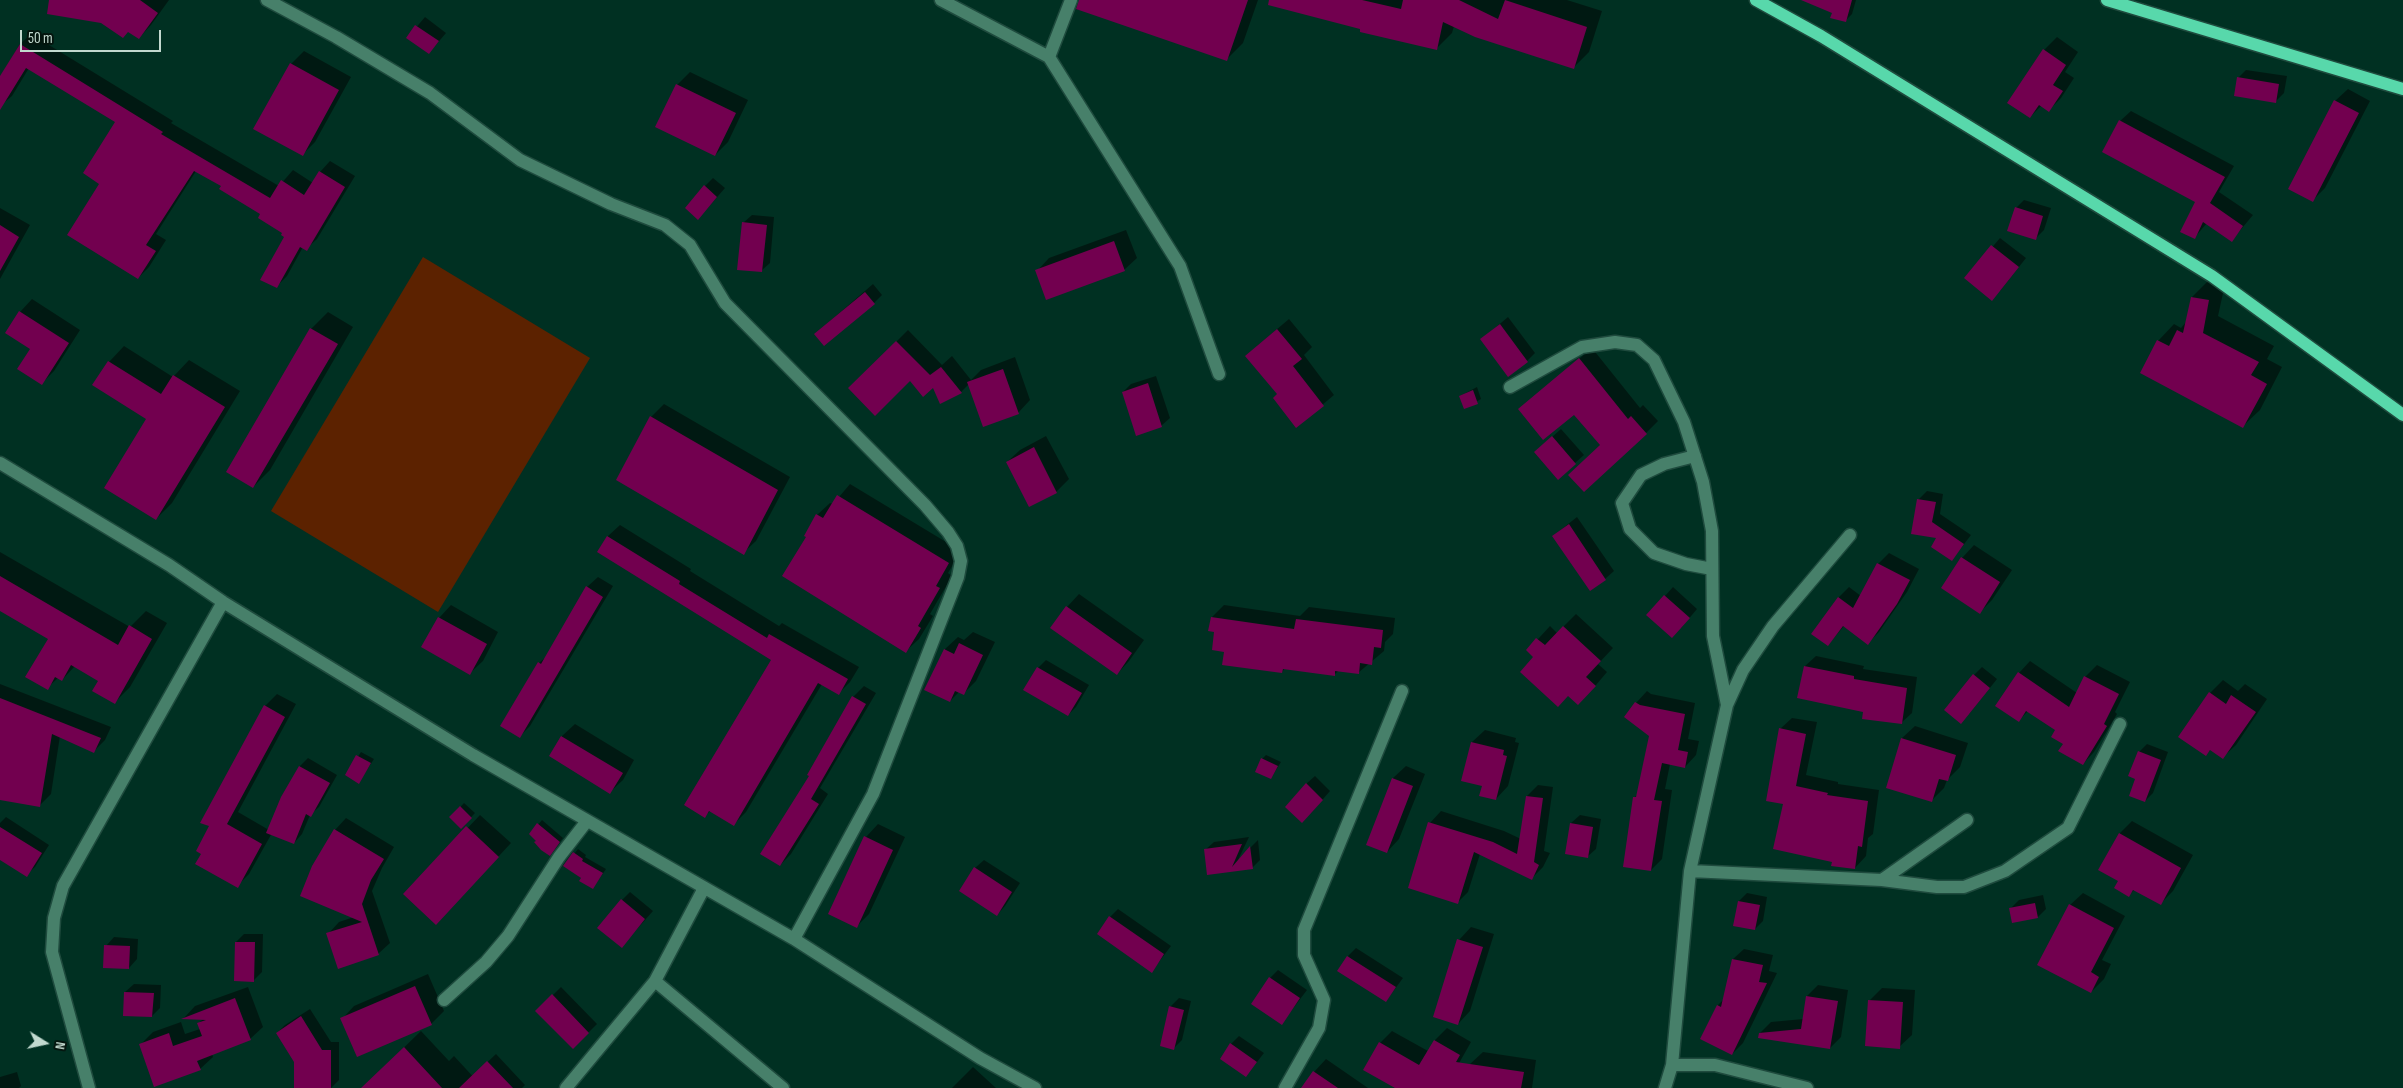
<!DOCTYPE html>
<style>
body{margin:0}
#map{position:relative;width:2403px;height:1088px;overflow:hidden;background:#003022;font-family:"Sofia Sans Condensed",sans-serif}
canvas{display:block}
.north{position:absolute;left:20px;top:1018px;width:50px;height:50px;-webkit-text-stroke:4px #04150e;paint-order:stroke;rotate:100deg;font-size:14px;font-weight:700;line-height:20px;text-align:center;color:#c2d9cf}
.north::after{content:'';display:block;margin:auto;width:18px;height:22px;background:#c2d9cf;clip-path:polygon(50% 0,100% 100%,50% 72%,0 100%)}
.scale{position:absolute;left:20px;top:30px;width:141px;height:22px;box-sizing:border-box;border:2px solid #c2d9cf;border-top:0;padding-left:6px;font-size:15px;line-height:18px;white-space:nowrap;color:#c2d9cf;-webkit-text-stroke:4px #04150e;paint-order:stroke}
</style>
<div id="map">
<canvas width="2403" height="1088"></canvas>
<div class="north">N</div>
<div class="scale">50 m</div>
</div>
<script>
const ctx = document.querySelector('canvas').getContext('2d');
ctx.lineJoin = 'round';
function fillPath(path, color) { ctx.fillStyle = color; ctx.fill(path, 'evenodd'); }
const toPath = rows => new Path2D(rows.map(r => 'M' + r).join(''));
function stroke(path, color, width, dash) { ctx.strokeStyle = color; ctx.lineWidth = width; ctx.lineCap = dash ? 'butt' : 'round'; ctx.setLineDash(dash || []); ctx.stroke(path); }
fillPath(toPath([
 [423,257,590,358,438,612,271,511]
]), '#5c2200');
fillPath(toPath([
 [50,0,169,0,151,25,139,38,129,31],
 [1089,0,1258,0,1243,43,1227,59],
 [1279,0,1567,0,1602,11,1589,52,1574,67,1454,26,1452,33,1436,49,1362,28],
 [1804,0,1856,0,1852,14,1845,21,1833,12],
 [425,17,446,33,429,53,408,37],
 [31,34,173,121,171,123,279,186,293,170,313,183,320,172,330,161,355,176,317,239,306,249,303,247,287,276,276,287,285,237,283,233,262,213,223,186,196,171,156,234,166,240,149,267,138,278,100,183,117,122,29,68,12,96,0,106,0,77,20,44],
 [2057,37,2078,52,2065,72,2074,78,2061,98,2049,110,2042,105,2030,117,2009,103,2044,50],
 [304,51,351,77,315,142,302,155,291,64],
 [2246,70,2287,76,2284,93,2276,101,2238,78],
 [690,72,748,100,728,142,715,155,657,126,677,85],
 [2348,89,2370,101,2325,188,2313,200,2335,101],
 [2131,111,2234,166,2219,192,2253,215,2232,240,2207,223,2195,237,2197,202,2120,121],
 [713,178,725,188,706,210,705,186],
 [2024,200,2051,208,2044,230,2036,238,2016,208],
 [0,208,30,225,0,279],
 [752,215,774,217,770,263,761,271,743,223],
 [1126,230,1137,258,1124,270,1037,271,1049,258],
 [2000,238,2026,258,2000,291,1966,278],
 [2208,281,2225,284,2218,316,2274,346,2267,359,2282,367,2260,410,2243,426,2158,341,2174,324,2181,328,2186,322,2192,297],
 [873,284,882,295,874,303,815,334],
 [32,299,80,330,54,371,42,383,20,312],
 [328,312,353,327,270,470,253,487,228,472,311,329],
 [1508,317,1535,353,1527,361,1482,339],
 [1289,319,1312,347,1304,355,1334,395,1296,427,1278,394,1257,346],
 [908,330,942,365,952,356,971,380,981,370,1015,357,1030,400,1018,413,969,384,961,392,910,379,850,388],
 [124,346,173,377,189,360,240,391,172,503,156,519,147,419,109,362],
 [1592,348,1640,408,1643,405,1658,421,1646,433,1574,413,1520,409],
 [1156,376,1170,418,1161,426,1123,392,1131,384],
 [1477,387,1481,399,1465,408,1460,396],
 [664,404,790,477,756,541,743,553,651,417],
 [1561,429,1584,455,1558,478,1544,444],
 [1046,436,1069,479,1056,492,1007,462,1020,450],
 [850,484,961,551,948,573,952,576,930,614,933,616,919,639,906,651,808,537,817,515,830,503,833,504],
 [1927,491,1943,494,1940,514,1971,535,1952,560,1918,500],
 [1577,517,1614,571,1605,579,1553,536],
 [620,525,691,569,690,571,779,626,782,623,859,667,850,682,838,694,822,684,746,812,734,824,711,810,705,816,773,659,599,552,608,536],
 [1974,545,2012,570,1992,600,1980,612,1962,558],
 [0,552,130,627,146,611,167,623,130,687,115,702,100,680,75,666,62,680,58,678,47,688,50,638,0,610],
 [1889,553,1919,569,1907,592,1879,632,1868,643,1844,626,1828,645,1813,634,1839,597,1849,587,1861,596,1878,564],
 [598,577,613,586,530,726,520,736,539,663,547,656,587,587],
 [1673,587,1697,609,1681,628,1648,615],
 [1079,594,1144,640,1129,661,1117,674,1067,607],
 [451,605,498,632,483,661,470,673,439,618],
 [1224,605,1300,616,1309,607,1395,618,1393,634,1385,642,1384,651,1358,673,1339,670,1334,675,1285,668,1282,672,1226,650,1216,631,1212,617],
 [1576,614,1613,648,1598,664,1607,672,1591,691,1568,694,1528,650,1550,626,1557,633],
 [973,632,995,642,976,681,963,694,959,692,950,701,926,689,945,649,958,637,964,640],
 [1816,656,1864,666,1863,669,1917,677,1912,713,1901,723,1864,711,1798,697,1805,666],
 [1046,660,1089,685,1076,707,1068,715,1038,668],
 [2030,661,2077,693,2085,677,2097,665,2130,682,2115,712,2117,714,2094,752,2083,764,2064,743,2056,730,2028,711,2019,720,2019,673],
 [1982,667,1997,679,1969,714,1974,675],
 [2223,680,2238,691,2245,684,2267,699,2236,745,2223,757,2211,749,2206,755,2210,693],
 [0,684,111,727,105,740,94,751,60,736,51,794,40,805,0,799],
 [864,686,876,693,820,788,828,794,791,854,780,865,811,775,809,774,853,697],
 [1647,691,1651,694,1695,703,1688,739,1699,741,1696,755,1685,767,1670,764,1665,789,1672,790,1662,859,1651,870,1634,798,1638,794,1651,735,1636,703],
 [277,694,296,704,238,812,269,830,283,798,300,766,308,758,337,775,319,807,310,815,302,834,294,843,272,833,249,874,237,886,203,853,211,826,265,706],
 [1792,718,1817,722,1806,775,1838,782,1838,784,1879,790,1873,834,1868,838,1866,856,1855,868,1833,861,1784,804,1780,729],
 [575,724,634,760,623,780,610,792,550,755,562,736],
 [1915,726,1968,743,1960,767,1947,780,1944,788,1931,801,1902,738],
 [1485,730,1516,738,1515,742,1519,743,1508,786,1496,799,1483,785,1472,742],
 [2147,744,2168,752,2153,793,2145,801,2137,778,2139,752],
 [361,752,374,759,359,782,346,775],
 [1266,755,1281,762,1271,778,1262,759],
 [1406,766,1425,774,1399,839,1387,852,1393,778],
 [1315,776,1330,791,1311,813,1306,784],
 [1538,785,1553,787,1544,851,1550,853,1543,867,1532,878,1480,854,1468,892,1457,903,1430,823,1441,811,1504,831,1521,839,1527,796],
 [464,803,475,813,461,828,451,817],
 [480,815,511,843,448,911,405,894],
 [1580,815,1601,819,1596,849,1587,857,1571,823],
 [6,817,49,845,35,867,26,875,0,858,0,823],
 [346,818,394,847,382,868,372,891,390,943,378,954,328,934,339,922,354,917,335,830],
 [542,820,563,838,553,851,530,834],
 [2132,821,2193,855,2173,891,2160,904,2135,889,2129,895,2120,880,2100,869,2120,833],
 [878,824,905,837,869,914,857,926,830,913,866,837],
 [1249,837,1238,860,1258,840,1260,860,1252,868,1208,874,1205,850,1214,842],
 [578,849,586,855,585,857,606,869,593,888,565,865],
 [984,860,1020,883,1005,906,997,915,960,891,975,868],
 [630,892,653,911,622,946,622,900],
 [1747,893,1767,897,1763,921,1755,929,1739,901],
 [2083,893,2125,916,2102,960,2111,964,2104,979,2091,992,2070,905],
 [2043,895,2046,909,2038,917,2011,908,2019,900],
 [1118,909,1171,946,1152,971,1110,917],
 [1471,927,1494,934,1470,1011,1458,1024,1459,940],
 [244,934,263,934,262,972,254,980,236,942],
 [114,937,138,939,137,959,129,968,106,946],
 [1356,948,1403,978,1386,1001,1348,956],
 [1744,949,1773,955,1769,971,1777,973,1743,1043,1732,1054,1702,1038,1718,1005,1724,999,1733,959],
 [1278,970,1307,990,1282,1023,1270,978],
 [428,974,444,1011,431,1024,342,1019,354,1006],
 [134,984,161,985,160,1008,152,1016,125,992],
 [1818,985,1848,990,1841,1037,1830,1048,1760,1033,1771,1022,1803,1019,1807,996],
 [248,987,263,1027,250,1039,212,1054,213,1057,200,1069,141,1044,153,1032,181,1022,185,1034,200,1029,198,1024,203,1019,184,1018,195,1006],
 [561,987,597,1024,573,1048,537,1011],
 [1882,988,1915,990,1912,1035,1899,1047,1869,1001],
 [1179,998,1191,1001,1182,1040,1174,1048,1170,1007],
 [310,1009,331,1042,339,1042,339,1080,331,1088,295,1088,295,1062,277,1033,285,1025],
 [1447,1028,1471,1042,1445,1088,1398,1088,1380,1043,1392,1031,1428,1051,1435,1040],
 [421,1031,449,1061,454,1056,478,1082,471,1088,362,1088],
 [1239,1036,1264,1053,1246,1076,1231,1044],
 [1483,1052,1536,1060,1532,1088,1467,1088,1470,1064],
 [496,1054,525,1085,522,1088,489,1088,475,1074],
 [1326,1059,1368,1088,1303,1088,1314,1072],
 [973,1067,996,1088,952,1088],
 [17,1072,21,1086,19,1088,0,1088,0,1077]
]), '#0007');
fillPath(toPath([
 [49,0,140,0,158,13,139,39,128,32,123,38,101,23,47,14],
 [1079,0,1248,0,1227,61,1076,9],
 [1269,0,1362,0,1401,9,1403,0,1459,0,1498,19,1505,0,1587,27,1574,69,1475,37,1443,22,1437,50,1360,32,1360,29,1268,5],
 [1801,0,1852,0,1846,22,1830,18,1832,13],
 [415,25,439,41,429,54,406,38],
 [20,44,163,132,161,134,270,198,281,180,304,195,319,171,345,187,307,251,300,247,277,288,260,280,284,237,281,235,282,233,258,218,260,214,219,189,221,186,194,171,146,245,156,251,138,279,67,235,99,184,83,173,115,122,26,68,0,110,0,76],
 [2043,49,2066,65,2053,85,2063,91,2049,112,2039,105,2030,118,2007,103],
 [290,63,339,90,303,156,253,129],
 [2237,77,2279,84,2276,103,2234,96],
 [676,84,736,113,715,156,655,127],
 [2334,100,2359,113,2313,202,2288,189],
 [2119,120,2225,177,2210,203,2243,226,2232,242,2203,222,2195,239,2180,232,2195,202,2102,152],
 [704,185,717,197,698,220,685,208],
 [2015,207,2043,216,2036,240,2007,231],
 [742,222,767,225,762,272,737,270],
 [0,225,19,237,0,271],
 [1114,241,1125,271,1046,300,1035,270],
 [1991,245,2019,267,1992,301,1964,278],
 [865,292,875,304,824,346,814,334],
 [2191,297,2209,300,2203,333,2259,362,2251,375,2267,384,2243,428,2140,373,2157,340,2169,346,2177,330,2183,333],
 [19,311,69,343,42,385,17,369,30,349,5,333],
 [1500,324,1528,362,1508,377,1480,339],
 [310,328,338,344,253,488,226,472],
 [1277,329,1302,359,1293,366,1324,406,1296,428,1273,398,1277,394,1245,356],
 [896,341,930,375,941,367,962,393,940,404,933,388,923,397,910,381,875,416,848,388],
 [1579,358,1628,419,1631,416,1647,434,1584,492,1568,475,1600,445,1574,415,1543,440,1518,409],
 [108,361,161,394,173,375,225,407,156,520,104,488,146,419,92,385],
 [1003,369,1019,414,983,427,967,382],
 [1148,383,1162,427,1136,436,1122,392],
 [1473,390,1478,404,1464,409,1459,396],
 [650,416,778,490,744,555,616,480],
 [1552,436,1576,464,1558,480,1534,452],
 [1034,447,1057,493,1029,507,1006,462],
 [837,495,949,563,936,586,940,588,918,626,921,628,906,653,782,576,806,537,804,536,816,514,823,518],
 [1917,499,1936,502,1932,522,1964,544,1952,561,1931,547,1936,538,1911,534],
 [1569,524,1606,580,1590,591,1552,536],
 [607,536,680,581,679,584,767,638,769,634,848,679,839,695,818,683,734,826,709,811,705,818,684,805,771,660,597,552],
 [1961,557,2000,582,1980,614,1941,588],
 [1877,563,1910,580,1897,604,1868,645,1843,626,1828,646,1811,634,1838,597,1853,608],
 [0,576,118,645,129,625,152,639,115,704,92,691,98,681,71,665,62,681,55,677,48,690,25,677,48,639,0,611],
 [586,586,603,597,520,738,500,726,538,662,541,664],
 [1664,595,1690,618,1672,638,1646,615],
 [1066,606,1132,653,1117,675,1050,628],
 [438,617,487,644,470,675,421,647],
 [1211,617,1294,629,1296,619,1383,630,1381,648,1374,647,1372,665,1360,663,1359,674,1335,671,1335,676,1283,669,1282,673,1222,665,1224,652,1212,650,1214,632,1208,631],
 [1563,626,1601,661,1586,677,1596,686,1578,705,1568,696,1558,707,1520,672,1533,657,1526,650,1536,638,1545,645],
 [959,643,983,655,964,695,955,691,950,702,924,690,944,649,954,654],
 [1804,666,1854,676,1854,679,1907,688,1902,724,1862,719,1863,712,1797,698],
 [1037,667,1082,693,1068,716,1023,690],
 [2018,672,2069,707,2084,676,2119,694,2104,724,2107,726,2083,765,2058,751,2063,744,2051,737,2055,730,2026,711,2019,722,1995,706],
 [1973,674,1990,688,1961,724,1944,710],
 [2209,692,2226,704,2231,695,2256,712,2223,759,2210,750,2206,756,2178,737],
 [852,696,866,704,811,799,819,804,780,866,760,854,809,776,807,775],
 [0,698,101,738,94,753,52,734,40,807,0,800],
 [1635,702,1640,705,1685,714,1678,750,1688,752,1685,768,1662,763,1654,800,1662,801,1651,871,1623,867,1633,797,1636,797,1649,736,1624,717],
 [264,705,285,717,227,824,262,844,238,888,195,864,201,854,196,851,209,826,200,823],
 [1779,728,1806,734,1796,786,1828,793,1827,795,1868,801,1862,847,1858,846,1855,869,1831,866,1832,862,1773,849,1783,804,1766,801],
 [561,736,623,773,610,794,549,756],
 [1901,738,1956,755,1948,781,1939,779,1932,802,1886,788],
 [1471,742,1504,750,1503,755,1507,756,1496,800,1479,796,1482,786,1461,781],
 [2138,751,2161,760,2145,802,2129,796,2135,779,2128,776],
 [356,755,371,763,359,784,345,775],
 [1261,758,1278,766,1271,779,1255,772],
 [299,766,330,783,311,817,306,814,294,844,266,833,281,797],
 [1392,778,1413,786,1387,853,1366,845],
 [1306,783,1323,800,1302,823,1285,807],
 [1526,796,1543,798,1534,862,1539,865,1532,880,1474,852,1458,904,1408,888,1428,822,1493,842,1517,854],
 [460,806,472,818,461,829,449,817],
 [537,823,560,842,550,856,541,850,534,842,536,841,529,834],
 [1570,823,1593,827,1588,858,1565,854],
 [466,826,499,857,436,925,403,894],
 [0,827,42,853,27,877,0,860],
 [334,829,384,859,371,880,362,904,379,955,338,969,326,933,362,922,300,896,312,866],
 [2119,833,2181,868,2161,905,2133,890,2129,897,2114,888,2118,881,2098,870],
 [864,836,893,850,857,928,828,914],
 [1242,844,1232,867,1250,846,1253,869,1207,875,1204,849],
 [573,852,583,859,582,861,603,873,593,889,579,881,581,878,563,866],
 [974,867,1012,892,997,916,959,891],
 [621,899,645,919,622,948,597,928],
 [1738,901,1760,905,1755,930,1733,926],
 [2035,903,2038,918,2012,923,2009,908],
 [2069,904,2114,928,2091,972,2099,977,2091,993,2037,965],
 [1109,916,1164,954,1152,973,1097,934],
 [1457,939,1483,947,1458,1025,1433,1017],
 [235,942,255,942,254,982,234,981],
 [104,945,130,946,129,969,103,968],
 [1347,956,1396,987,1386,1002,1337,971],
 [1732,959,1763,965,1759,982,1767,983,1732,1055,1700,1039,1717,1005,1721,1007],
 [1269,977,1300,998,1282,1025,1251,1004],
 [415,986,432,1025,357,1057,340,1018],
 [124,992,154,993,152,1017,123,1016],
 [552,994,589,1033,573,1049,535,1011],
 [1806,996,1838,1001,1830,1049,1758,1038,1759,1033,1801,1029],
 [235,998,251,1040,197,1061,201,1070,154,1087,139,1044,169,1033,173,1046,202,1036,197,1023,206,1020,181,1019],
 [1868,1000,1903,1002,1900,1049,1865,1046],
 [1169,1006,1184,1010,1174,1050,1160,1046],
 [301,1016,322,1050,331,1050,331,1088,294,1088,294,1062,276,1033],
 [1434,1040,1460,1055,1456,1062,1524,1072,1521,1088,1395,1088,1363,1070,1379,1042,1419,1065],
 [1230,1043,1257,1062,1246,1077,1220,1059],
 [404,1047,442,1088,361,1088],
 [487,1061,513,1088,459,1088],
 [1313,1071,1338,1088,1301,1088]
]), '#72004f');
const minor = toPath([
 [267,0,336,37,430,93,520,160,611,204,665,225,690,245,725,303,925,505,948,532,957,546,961,561,958,577,873,794,794,939],
 [941,0,1049,57],
 [1071,0,1049,57,1180,266,1219,374],
 [1510,387,1582,347,1615,342,1637,345,1654,360,1684,422,1703,482,1712,531,1713,636,1727,705],
 [1695,456,1664,464,1641,475,1622,503,1630,529,1654,553,1686,564,1712,569],
 [0,463,169,565,223,602,473,755,794,939,980,1058,1035,1088],
 [1690,871,1882,880,1937,887,1964,887,2005,871,2068,828,2120,724],
 [1882,880,1967,820],
 [655,981,783,1088],
 [444,1000,486,962,508,936,559,857,587,821],
 [1672,1065,1715,1065,1807,1088],
 [89,1088,52,952,54,918,63,886,223,602],
 [566,1088,655,981,704,888],
 [1285,1088,1319,1028,1324,1000,1304,955,1304,930,1402,691],
 [1665,1088,1672,1065,1690,871,1727,705,1743,670,1773,626,1850,535]
]);
const major = toPath([
 [1756,0,1821,36,2212,276,2403,415],
 [2107,0,2403,89]
]);
stroke(minor, '#1f4b3e', 15);
stroke(major, '#1f4b3e', 15);
stroke(minor, '#47806a', 12);
stroke(major, '#58d8ab', 12);
</script>
